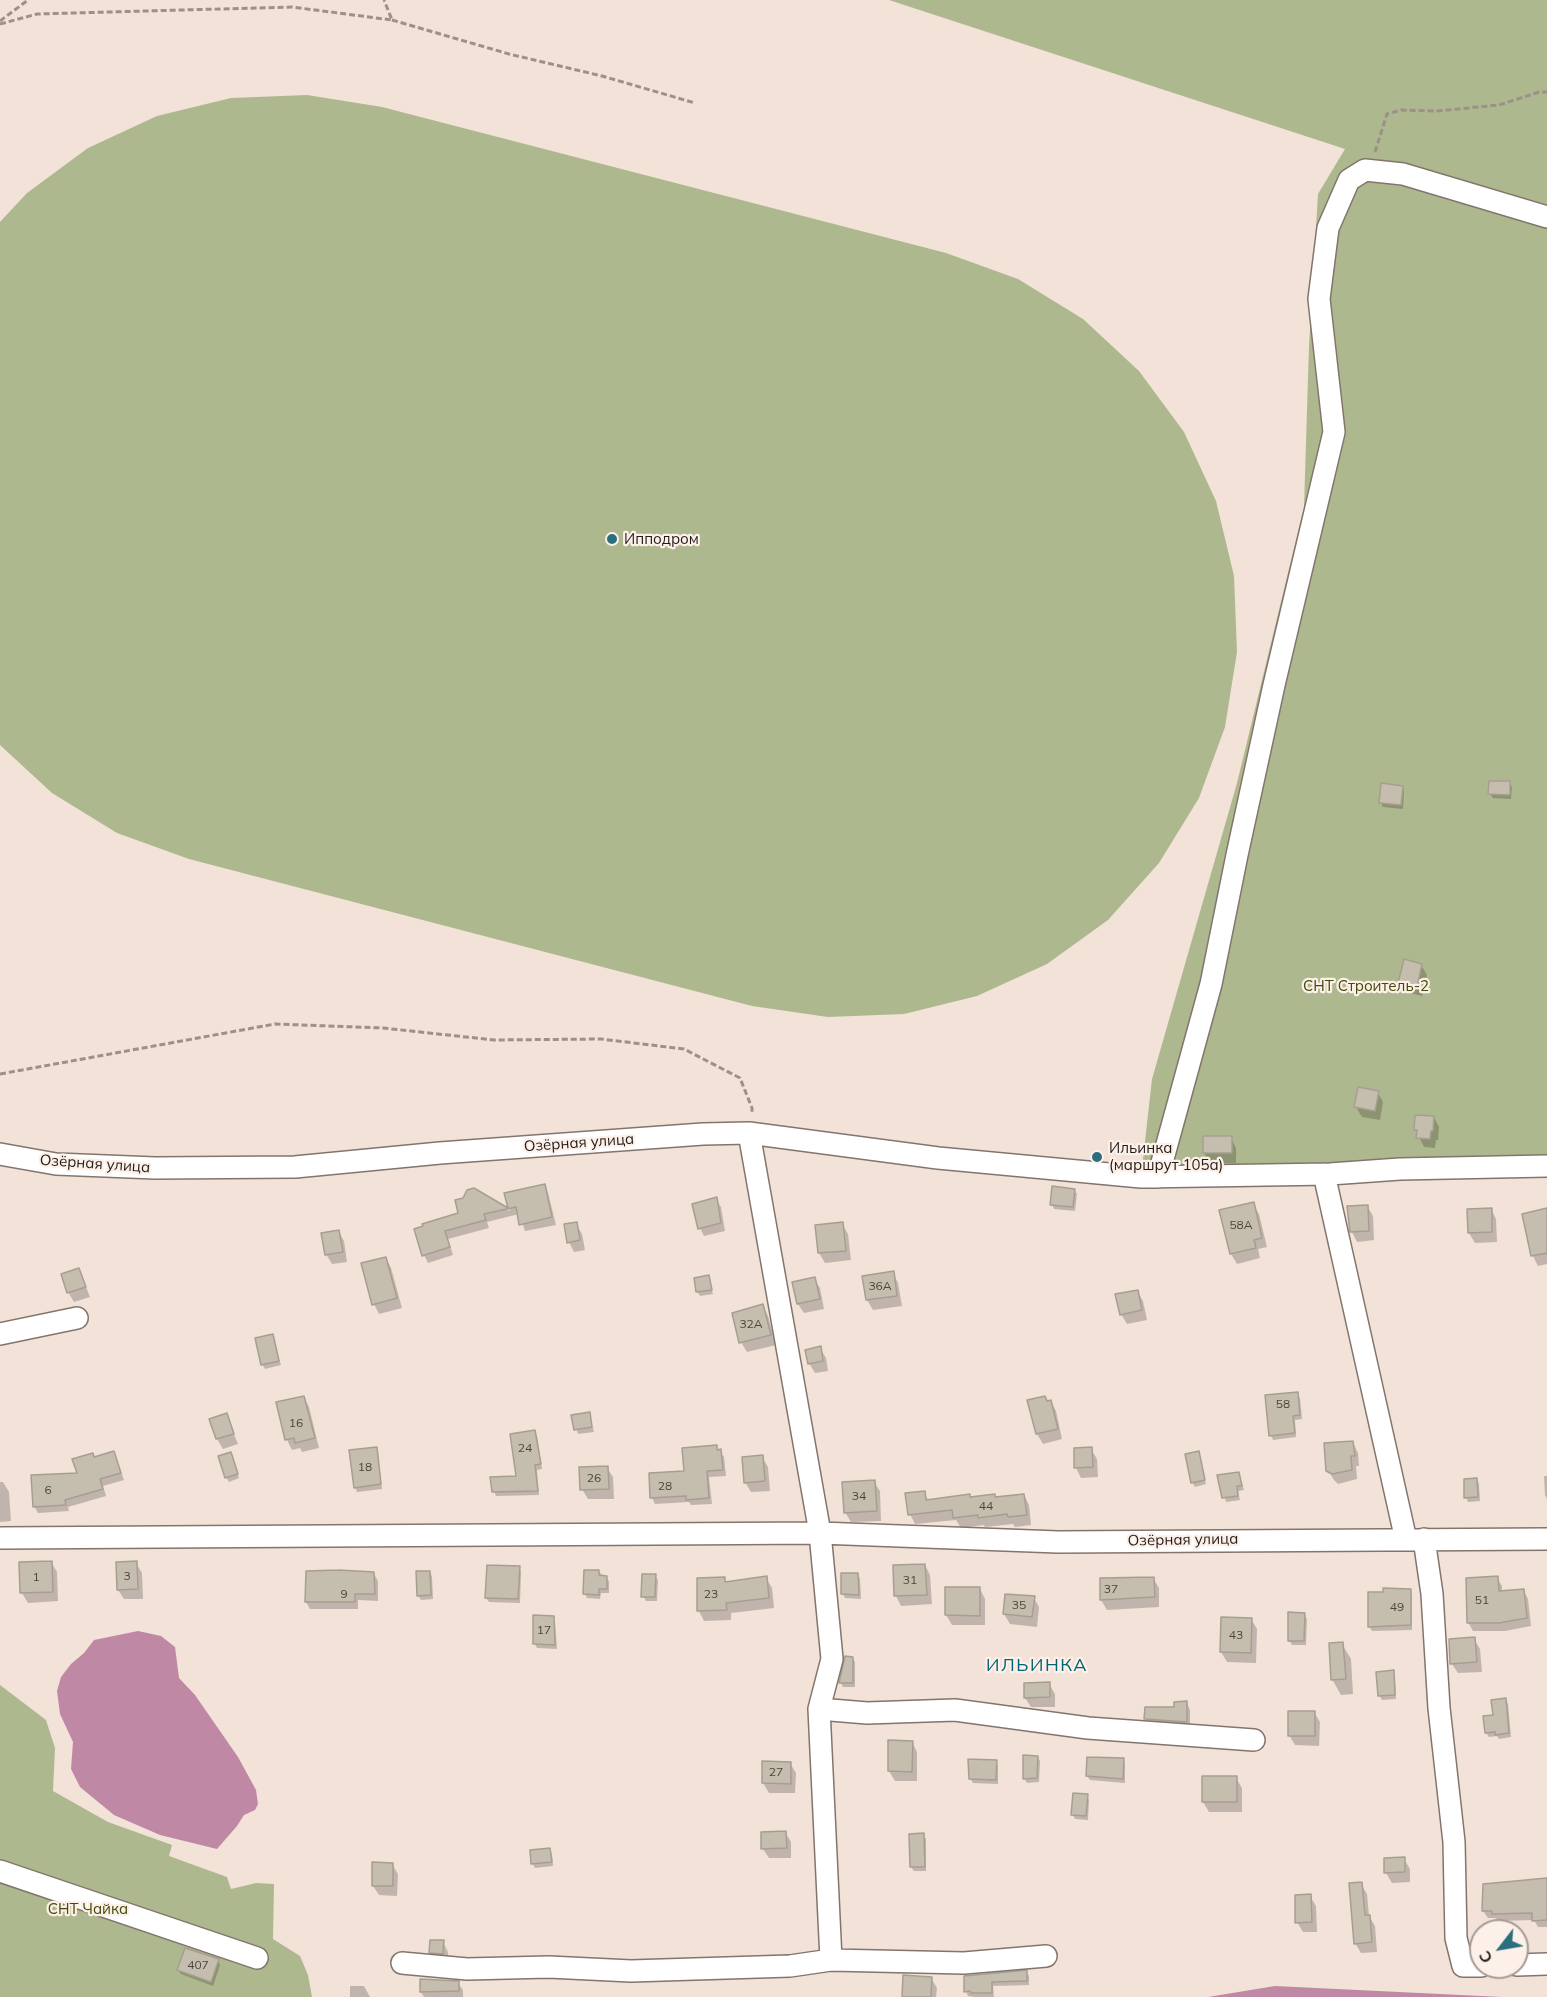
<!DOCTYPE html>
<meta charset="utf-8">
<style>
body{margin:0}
#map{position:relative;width:1547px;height:1997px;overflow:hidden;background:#f2e2d8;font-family:Mulish,sans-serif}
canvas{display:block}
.north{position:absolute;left:1469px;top:1919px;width:60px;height:60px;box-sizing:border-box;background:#fdf0e8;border:2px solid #a69c96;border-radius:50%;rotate:239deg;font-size:16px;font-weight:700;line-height:24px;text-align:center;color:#231d1a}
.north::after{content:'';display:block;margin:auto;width:21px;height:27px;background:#2b6f7f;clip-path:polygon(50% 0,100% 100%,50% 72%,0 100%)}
</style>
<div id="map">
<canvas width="1547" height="1997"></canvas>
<div class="north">С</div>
</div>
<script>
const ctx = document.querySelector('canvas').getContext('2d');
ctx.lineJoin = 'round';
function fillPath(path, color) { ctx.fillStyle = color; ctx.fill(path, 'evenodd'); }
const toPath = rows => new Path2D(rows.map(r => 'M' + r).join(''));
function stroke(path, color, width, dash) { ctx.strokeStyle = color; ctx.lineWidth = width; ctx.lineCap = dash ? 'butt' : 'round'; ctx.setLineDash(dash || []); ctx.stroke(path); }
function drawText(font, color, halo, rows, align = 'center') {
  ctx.font = font + ' Mulish,sans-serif'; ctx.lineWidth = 4.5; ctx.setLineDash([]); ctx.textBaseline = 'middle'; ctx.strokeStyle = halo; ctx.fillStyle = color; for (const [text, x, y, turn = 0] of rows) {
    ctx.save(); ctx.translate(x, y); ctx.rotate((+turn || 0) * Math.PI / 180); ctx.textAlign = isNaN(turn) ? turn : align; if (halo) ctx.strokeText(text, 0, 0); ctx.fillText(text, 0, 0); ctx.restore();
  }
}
fillPath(toPath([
 [889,0,1547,0,1547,1164,1141,1177,1152,1079,1237,783,1304,507,1309,346,1318,194,1345,149],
 [307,95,382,107,946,253,1018,279,1083,319,1139,371,1184,432,1216,501,1234,576,1237,652,1225,727,1199,798,1159,863,1108,920,1047,964,977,996,904,1014,828,1017,752,1006,189,859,117,833,52,793,0,745,0,222,27,193,88,148,157,116,231,98],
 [0,1685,46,1720,55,1748,53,1791,108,1822,172,1845,169,1856,227,1877,231,1889,256,1883,274,1884,273,1939,300,1956,308,1975,312,1997,0,1997]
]), '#aeb88e');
fillPath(toPath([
 [138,1631,161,1636,175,1647,179,1678,195,1695,238,1757,256,1790,258,1804,255,1810,244,1815,237,1826,217,1849,160,1835,114,1815,80,1787,71,1769,73,1742,60,1714,57,1691,61,1677,71,1664,84,1653,94,1640],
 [1275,1986,1502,1997,1208,1997]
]), '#bf88a4');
fillPath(toPath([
 [1509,783,1512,787,1511,799,1493,798,1490,794],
 [1402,787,1404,791,1403,809,1383,807,1381,803],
 [1421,965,1427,975,1422,996,1406,992,1400,982],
 [1378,1093,1383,1102,1380,1120,1362,1117,1356,1107],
 [1434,1117,1439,1127,1438,1140,1436,1140,1435,1148,1424,1147,1415,1129],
 [1231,1138,1236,1148,1236,1163,1210,1163,1204,1153],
 [544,1186,548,1193,556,1225,525,1231,519,1214,487,1222,489,1228,448,1239,453,1255,428,1263,424,1255,460,1214,464,1199,474,1190,510,1211,506,1195],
 [1074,1190,1077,1194,1075,1211,1054,1209,1052,1204],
 [716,1199,721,1207,725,1231,704,1236,700,1228],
 [1253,1204,1259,1214,1267,1247,1258,1249,1260,1258,1237,1264,1231,1254,1221,1211],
 [1367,1206,1373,1216,1374,1240,1357,1242,1352,1232],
 [1491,1209,1496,1219,1497,1242,1475,1243,1469,1233],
 [1547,1213,1547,1264,1538,1266,1533,1256,1524,1215],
 [576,1224,582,1234,585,1250,574,1252,569,1242],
 [842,1224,848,1234,851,1260,825,1263,819,1253],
 [339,1232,344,1241,347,1262,332,1264,326,1254],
 [386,1258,391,1268,402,1308,379,1314,374,1304],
 [79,1269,90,1297,74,1302,68,1292],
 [893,1273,898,1283,902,1306,873,1310,867,1300,864,1277],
 [708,1276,713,1294,700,1296,697,1291],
 [814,1279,820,1288,824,1309,804,1313,798,1304],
 [1137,1291,1143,1301,1147,1320,1127,1324,1121,1314],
 [763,1306,768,1316,776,1345,747,1352,741,1342],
 [272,1335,281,1365,265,1369,262,1364],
 [820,1348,826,1358,828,1371,815,1373,809,1363],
 [1297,1394,1300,1398,1302,1419,1295,1420,1296,1437,1273,1440,1271,1435],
 [304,1397,309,1407,319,1448,302,1452,300,1448,292,1450,287,1440,278,1403],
 [1029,1401,1051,1402,1056,1411,1062,1439,1043,1444,1037,1434],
 [589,1414,594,1432,578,1434,573,1416],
 [226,1415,238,1444,223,1449,217,1439,211,1420],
 [534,1432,537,1436,542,1469,537,1470,539,1495,496,1496,494,1491,518,1477],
 [1353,1443,1358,1453,1359,1466,1356,1466,1357,1479,1338,1484,1334,1480,1328,1470],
 [716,1447,724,1457,726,1476,709,1477,712,1504,691,1505,689,1502,655,1504,652,1498],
 [376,1448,378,1453,382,1489,357,1492,355,1487],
 [1091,1449,1097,1459,1098,1477,1081,1478,1076,1468],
 [114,1453,124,1480,103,1486,106,1496,68,1507,69,1511,38,1513,34,1506,78,1475,94,1458],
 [1198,1453,1206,1484,1195,1487,1192,1482],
 [762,1457,768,1467,770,1491,751,1492,745,1482],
 [233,1458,239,1478,229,1482,226,1477],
 [607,1468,613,1477,614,1499,588,1499,582,1489],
 [1239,1473,1244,1490,1238,1491,1240,1500,1226,1502,1219,1476],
 [1544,1476,1547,1476,1547,1499,1545,1495],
 [1477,1480,1479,1484,1480,1501,1468,1502,1466,1497],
 [0,1482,3,1482,9,1492,11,1521,0,1522],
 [874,1482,880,1491,881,1521,851,1522,845,1512],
 [924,1493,929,1501,995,1499,1024,1495,1029,1505,1031,1525,1015,1527,1013,1524,985,1527,984,1525,961,1528,956,1520,915,1524,910,1514],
 [51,1562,57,1572,58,1601,28,1603,22,1593,21,1564],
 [136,1563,142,1573,143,1599,124,1599,118,1590],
 [925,1565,930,1575,932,1604,901,1606,896,1596],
 [519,1568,521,1572,520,1603,489,1602,486,1598],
 [598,1571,609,1581,609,1593,601,1593,600,1599,587,1598,585,1594],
 [430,1572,432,1577,433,1599,421,1600,418,1595],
 [374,1574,378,1581,378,1601,358,1600,358,1609,310,1609,306,1602],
 [858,1575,860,1579,861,1599,845,1598,843,1594],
 [655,1576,658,1580,657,1601,646,1601,643,1596],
 [766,1578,772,1588,774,1608,731,1613,731,1620,704,1621,699,1611,724,1579,727,1583],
 [1153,1578,1159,1588,1159,1607,1107,1610,1101,1600,1101,1579],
 [1497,1578,1502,1586,1502,1593,1523,1590,1528,1599,1531,1626,1505,1631,1473,1631,1468,1622],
 [980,1589,985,1599,985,1625,952,1625,946,1615],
 [1410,1591,1412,1595,1412,1630,1372,1631,1369,1626],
 [1034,1598,1039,1607,1037,1627,1010,1624,1004,1614],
 [1304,1614,1307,1619,1306,1645,1292,1645,1289,1640],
 [553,1617,555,1622,557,1649,537,1648,535,1644],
 [1251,1619,1257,1629,1256,1663,1227,1662,1221,1652],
 [1474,1639,1480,1649,1482,1672,1458,1673,1452,1664],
 [1342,1644,1351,1659,1353,1694,1341,1695,1332,1679],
 [852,1658,855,1662,855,1687,843,1687,841,1683],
 [1393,1671,1395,1676,1396,1699,1382,1700,1379,1695],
 [1049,1684,1055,1694,1055,1707,1031,1707,1025,1698],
 [1505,1700,1508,1704,1511,1737,1499,1739,1497,1736,1489,1737,1486,1733],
 [1187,1703,1190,1710,1190,1728,1150,1726,1146,1719],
 [1314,1712,1320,1722,1319,1746,1295,1745,1289,1735],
 [912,1742,917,1752,917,1781,895,1781,889,1771],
 [1037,1757,1040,1761,1039,1782,1027,1783,1024,1778],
 [1123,1759,1125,1764,1125,1783,1090,1780,1087,1776],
 [996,1762,998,1766,998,1784,973,1783,970,1778],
 [790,1763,796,1773,795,1793,769,1793,763,1783],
 [1236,1778,1242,1788,1242,1812,1209,1812,1203,1802],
 [1087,1796,1089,1800,1088,1820,1075,1819,1073,1815],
 [785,1832,791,1842,791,1858,769,1858,763,1849],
 [923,1835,926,1839,926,1871,914,1871,911,1867],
 [550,1850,552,1854,553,1866,535,1868,533,1864],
 [1404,1859,1410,1869,1410,1882,1392,1883,1386,1873],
 [392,1864,398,1874,397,1896,379,1895,373,1886],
 [1547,1880,1547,1927,1538,1927,1534,1920,1498,1921,1496,1918,1488,1918,1483,1911],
 [1361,1884,1367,1894,1369,1916,1375,1926,1377,1952,1361,1953,1355,1943],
 [1310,1896,1316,1906,1317,1932,1303,1932,1297,1922],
 [443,1942,448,1952,448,1963,436,1962,431,1952],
 [218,1961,220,1965,213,1986,181,1974,178,1970],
 [1026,1972,1029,1976,1029,1985,993,1986,994,1997,974,1997,968,1996,966,1991,966,1977],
 [931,1978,937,1988,936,1997,904,1997],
 [458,1983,463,1990,463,1997,424,1997,421,1992],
 [350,1986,364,1986,370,1997,350,1997]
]), '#0003');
const building = toPath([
 [1489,781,1510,781,1510,795,1488,794,1489,781],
 [1381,783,1403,786,1401,805,1379,803,1381,783],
 [1404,959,1422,964,1417,987,1398,983,1404,959],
 [1358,1087,1379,1091,1375,1111,1354,1107,1358,1087],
 [1415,1115,1434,1116,1433,1131,1431,1131,1430,1139,1416,1138,1417,1130,1414,1130,1415,1115],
 [1203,1136,1232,1136,1232,1153,1203,1153,1203,1136],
 [545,1184,552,1217,519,1225,516,1207,484,1214,486,1220,445,1231,450,1247,422,1256,414,1229,423,1226,422,1224,458,1213,455,1200,463,1198,467,1190,474,1188,508,1208,504,1193,545,1184],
 [1052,1186,1075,1189,1073,1207,1050,1205,1052,1186],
 [717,1197,721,1223,698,1229,692,1204,717,1197],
 [1254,1202,1262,1238,1254,1240,1256,1248,1230,1254,1219,1210,1254,1202],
 [1368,1205,1369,1231,1350,1232,1347,1206,1368,1205],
 [1492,1208,1492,1232,1468,1233,1467,1209,1492,1208],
 [1547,1208,1547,1253,1531,1256,1522,1214,1547,1208],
 [577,1222,580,1240,567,1243,564,1224,577,1222],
 [843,1222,846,1251,818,1253,815,1225,843,1222],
 [339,1230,343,1252,325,1255,321,1233,339,1230],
 [386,1257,397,1298,372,1305,361,1263,386,1257],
 [79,1268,86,1287,67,1293,61,1274,79,1268],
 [894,1271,897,1296,866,1300,862,1276,894,1271],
 [709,1275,712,1290,696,1292,694,1278,709,1275],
 [815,1277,820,1299,797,1304,792,1282,815,1277],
 [1138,1290,1142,1310,1120,1315,1115,1294,1138,1290],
 [763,1304,771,1335,739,1343,732,1313,763,1304],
 [273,1334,279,1361,261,1365,255,1338,273,1334],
 [821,1346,823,1361,808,1364,805,1350,821,1346],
 [1298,1392,1300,1415,1293,1416,1295,1433,1269,1436,1265,1395,1298,1392],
 [304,1396,315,1438,295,1443,294,1438,285,1440,276,1402,304,1396],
 [1045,1396,1047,1401,1051,1400,1058,1429,1036,1434,1027,1400,1045,1396],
 [590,1412,592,1427,574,1430,571,1415,590,1412],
 [227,1413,234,1434,216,1439,209,1419,227,1413],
 [535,1430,541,1464,535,1465,538,1491,492,1492,490,1477,516,1476,510,1434,535,1430],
 [1353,1441,1355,1456,1351,1456,1352,1470,1332,1474,1326,1471,1324,1443,1353,1441],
 [717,1445,717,1450,721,1449,723,1470,707,1471,709,1498,686,1500,686,1496,650,1498,649,1473,684,1471,682,1448,717,1445],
 [377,1447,381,1484,354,1488,349,1450,377,1447],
 [1092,1447,1093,1467,1074,1468,1074,1448,1092,1447],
 [114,1451,121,1473,100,1479,103,1489,65,1500,66,1505,33,1507,31,1475,77,1473,72,1459,93,1453,94,1457,114,1451],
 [1199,1451,1205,1480,1191,1483,1185,1454,1199,1451],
 [231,1452,238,1474,225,1478,218,1456,231,1452],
 [763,1455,765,1481,744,1483,742,1457,763,1455],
 [608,1466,609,1489,580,1490,579,1467,608,1466],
 [1239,1472,1242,1486,1237,1486,1238,1496,1222,1498,1217,1475,1239,1472],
 [1477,1478,1478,1497,1464,1498,1464,1479,1477,1478],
 [875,1480,877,1511,844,1513,842,1482,875,1480],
 [925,1491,926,1500,970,1494,970,1497,995,1494,995,1497,1024,1494,1027,1515,1008,1517,1007,1514,978,1518,978,1515,953,1518,952,1510,908,1515,905,1493,925,1491],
 [52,1561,53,1592,20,1593,19,1562,52,1561],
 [137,1561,138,1589,117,1590,116,1562,137,1561],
 [925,1564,927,1595,894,1596,893,1565,925,1564],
 [487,1565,520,1566,518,1599,485,1598,487,1565],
 [339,1570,374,1572,375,1594,355,1594,355,1602,305,1602,306,1571,339,1570],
 [584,1570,599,1570,599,1575,607,1576,607,1589,599,1589,599,1595,583,1594,584,1570],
 [416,1571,430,1571,431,1595,417,1596,416,1571],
 [841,1573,858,1573,859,1595,841,1594,841,1573],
 [642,1574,656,1574,655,1597,641,1597,642,1574],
 [767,1576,769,1598,726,1603,727,1610,697,1611,697,1578,725,1577,725,1582,767,1576],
 [1498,1576,1499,1591,1524,1589,1527,1618,1499,1623,1467,1623,1466,1578,1498,1576],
 [1154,1577,1155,1597,1100,1600,1100,1578,1154,1577],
 [945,1587,980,1587,980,1616,945,1615,945,1587],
 [1383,1588,1411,1589,1411,1625,1368,1627,1368,1592,1383,1592,1383,1588],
 [1005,1594,1035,1596,1032,1617,1003,1614,1005,1594],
 [1288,1612,1305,1613,1304,1641,1288,1641,1288,1612],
 [533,1615,554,1616,555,1645,533,1644,533,1615],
 [1221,1617,1252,1618,1251,1653,1220,1652,1221,1617],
 [1475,1637,1477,1662,1450,1664,1449,1639,1475,1637],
 [1343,1642,1346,1679,1331,1680,1329,1643,1343,1642],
 [845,1656,853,1657,853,1683,839,1683,845,1656],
 [1394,1670,1395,1695,1378,1696,1376,1672,1394,1670],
 [1050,1682,1050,1697,1024,1698,1024,1683,1050,1682],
 [1506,1698,1509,1733,1495,1735,1495,1732,1485,1733,1483,1716,1493,1715,1491,1700,1506,1698],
 [1187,1701,1187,1722,1144,1719,1145,1707,1174,1707,1174,1702,1187,1701],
 [1288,1711,1315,1711,1315,1736,1288,1736,1288,1711],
 [888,1740,913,1741,912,1772,888,1771,888,1740],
 [1023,1755,1038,1756,1037,1778,1023,1779,1023,1755],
 [1087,1757,1124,1758,1123,1779,1086,1776,1087,1757],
 [968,1759,997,1760,996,1780,969,1779,968,1759],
 [762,1761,791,1762,791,1784,762,1783,762,1761],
 [1202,1776,1237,1776,1237,1802,1202,1802,1202,1776],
 [1073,1793,1088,1794,1086,1816,1071,1815,1073,1793],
 [786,1831,787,1848,761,1849,761,1832,786,1831],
 [924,1833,925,1867,910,1867,909,1834,924,1833],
 [550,1848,552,1862,531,1864,530,1850,550,1848],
 [1405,1857,1405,1872,1384,1873,1384,1858,1405,1857],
 [372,1862,393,1863,393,1886,372,1886,372,1862],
 [1547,1878,1547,1920,1532,1921,1532,1913,1492,1914,1492,1911,1482,1911,1483,1884,1547,1878],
 [1362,1882,1365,1915,1370,1915,1372,1942,1354,1944,1349,1883,1362,1882],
 [1311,1894,1312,1922,1295,1923,1295,1895,1311,1894],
 [430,1940,444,1940,443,1954,429,1953,430,1940],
 [185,1948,219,1959,211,1982,177,1970,185,1948],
 [1027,1970,1027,1981,992,1982,992,1993,971,1993,970,1991,964,1992,964,1976,1027,1970],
 [903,1975,932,1977,931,1997,902,1997,903,1975],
 [420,1979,459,1981,459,1991,420,1992,420,1979]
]);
fillPath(building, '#c5beaf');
stroke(building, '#a69f91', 1.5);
const minor = toPath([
 [749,1133,820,1533,832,1659,819,1709,867,1713,955,1710,1088,1728,1254,1740],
 [0,1154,56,1164,155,1168,295,1167,440,1153,703,1134,749,1133,938,1158,1141,1177,1330,1174,1400,1169,1547,1166],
 [1324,1174,1406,1540],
 [1158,1177,1211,984,1237,855,1274,685,1334,432,1319,299,1328,228,1349,180,1365,170,1403,174,1547,217],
 [0,1334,77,1318],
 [0,1538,820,1533,1058,1542,1547,1539],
 [1424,1539,1432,1594,1439,1708,1454,1842,1456,1938,1463,1966,1481,1966],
 [0,1871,257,1958],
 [831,1960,964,1963,1046,1956],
 [402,1963,467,1969,549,1967,631,1971,790,1966,831,1960,819,1709],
 [1517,1965,1547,1964]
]);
stroke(minor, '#83756c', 24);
stroke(toPath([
 [392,20,509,54,602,76,695,103],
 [0,21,28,0],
 [0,24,37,14,292,7,392,20,384,0],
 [1375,152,1387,114,1401,110,1438,111,1499,105,1539,92,1547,92],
 [0,1074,275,1024,383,1028,494,1040,601,1039,684,1049,740,1078,752,1108,752,1114]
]), '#9c9089', 3, [6, 3]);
stroke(minor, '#fff', 21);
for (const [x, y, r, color] of [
 [612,539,6,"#2b6f7f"],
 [1097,1157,6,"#2b6f7f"]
]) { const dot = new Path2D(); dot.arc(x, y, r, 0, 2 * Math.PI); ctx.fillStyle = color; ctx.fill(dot); stroke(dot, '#fdf0e8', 2); }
drawText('12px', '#4c453f', null, [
 ["58А",1241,1225],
 ["36А",880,1286],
 ["32А",751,1324],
 ["58",1283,1404],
 ["16",296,1423],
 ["24",525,1448],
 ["18",365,1467],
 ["26",594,1478],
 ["28",665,1486],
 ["6",48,1490],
 ["34",859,1496],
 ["44",986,1506],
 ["3",127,1576],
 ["1",36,1577],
 ["31",910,1580],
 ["37",1111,1589],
 ["9",344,1594],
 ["23",711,1594],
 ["51",1482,1600],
 ["35",1019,1605],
 ["49",1397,1607],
 ["17",544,1630],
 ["43",1236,1635],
 ["27",776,1772],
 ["407",198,1965]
]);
drawText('15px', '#231d1a', '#fdf0e8', [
 ["Ипподром",624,539],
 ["Ильинка",1109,1148],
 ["(маршрут 105а)",1109,1165]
], 'left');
drawText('15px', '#424b09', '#fdf0e8', [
 ["СНТ Строитель-2",1366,986],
 ["СНТ Чайка",88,1909]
]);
drawText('15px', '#231d1a', '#fdf0e8', [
 ["Озёрная улица",579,1143,-4],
 ["Озёрная улица",95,1164,4],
 ["Озёрная улица",1183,1540,-1]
]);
ctx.letterSpacing = '1.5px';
drawText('18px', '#036273', '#fdf0e8', [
 ["ИЛЬИНКА",1037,1666]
]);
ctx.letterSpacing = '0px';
</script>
